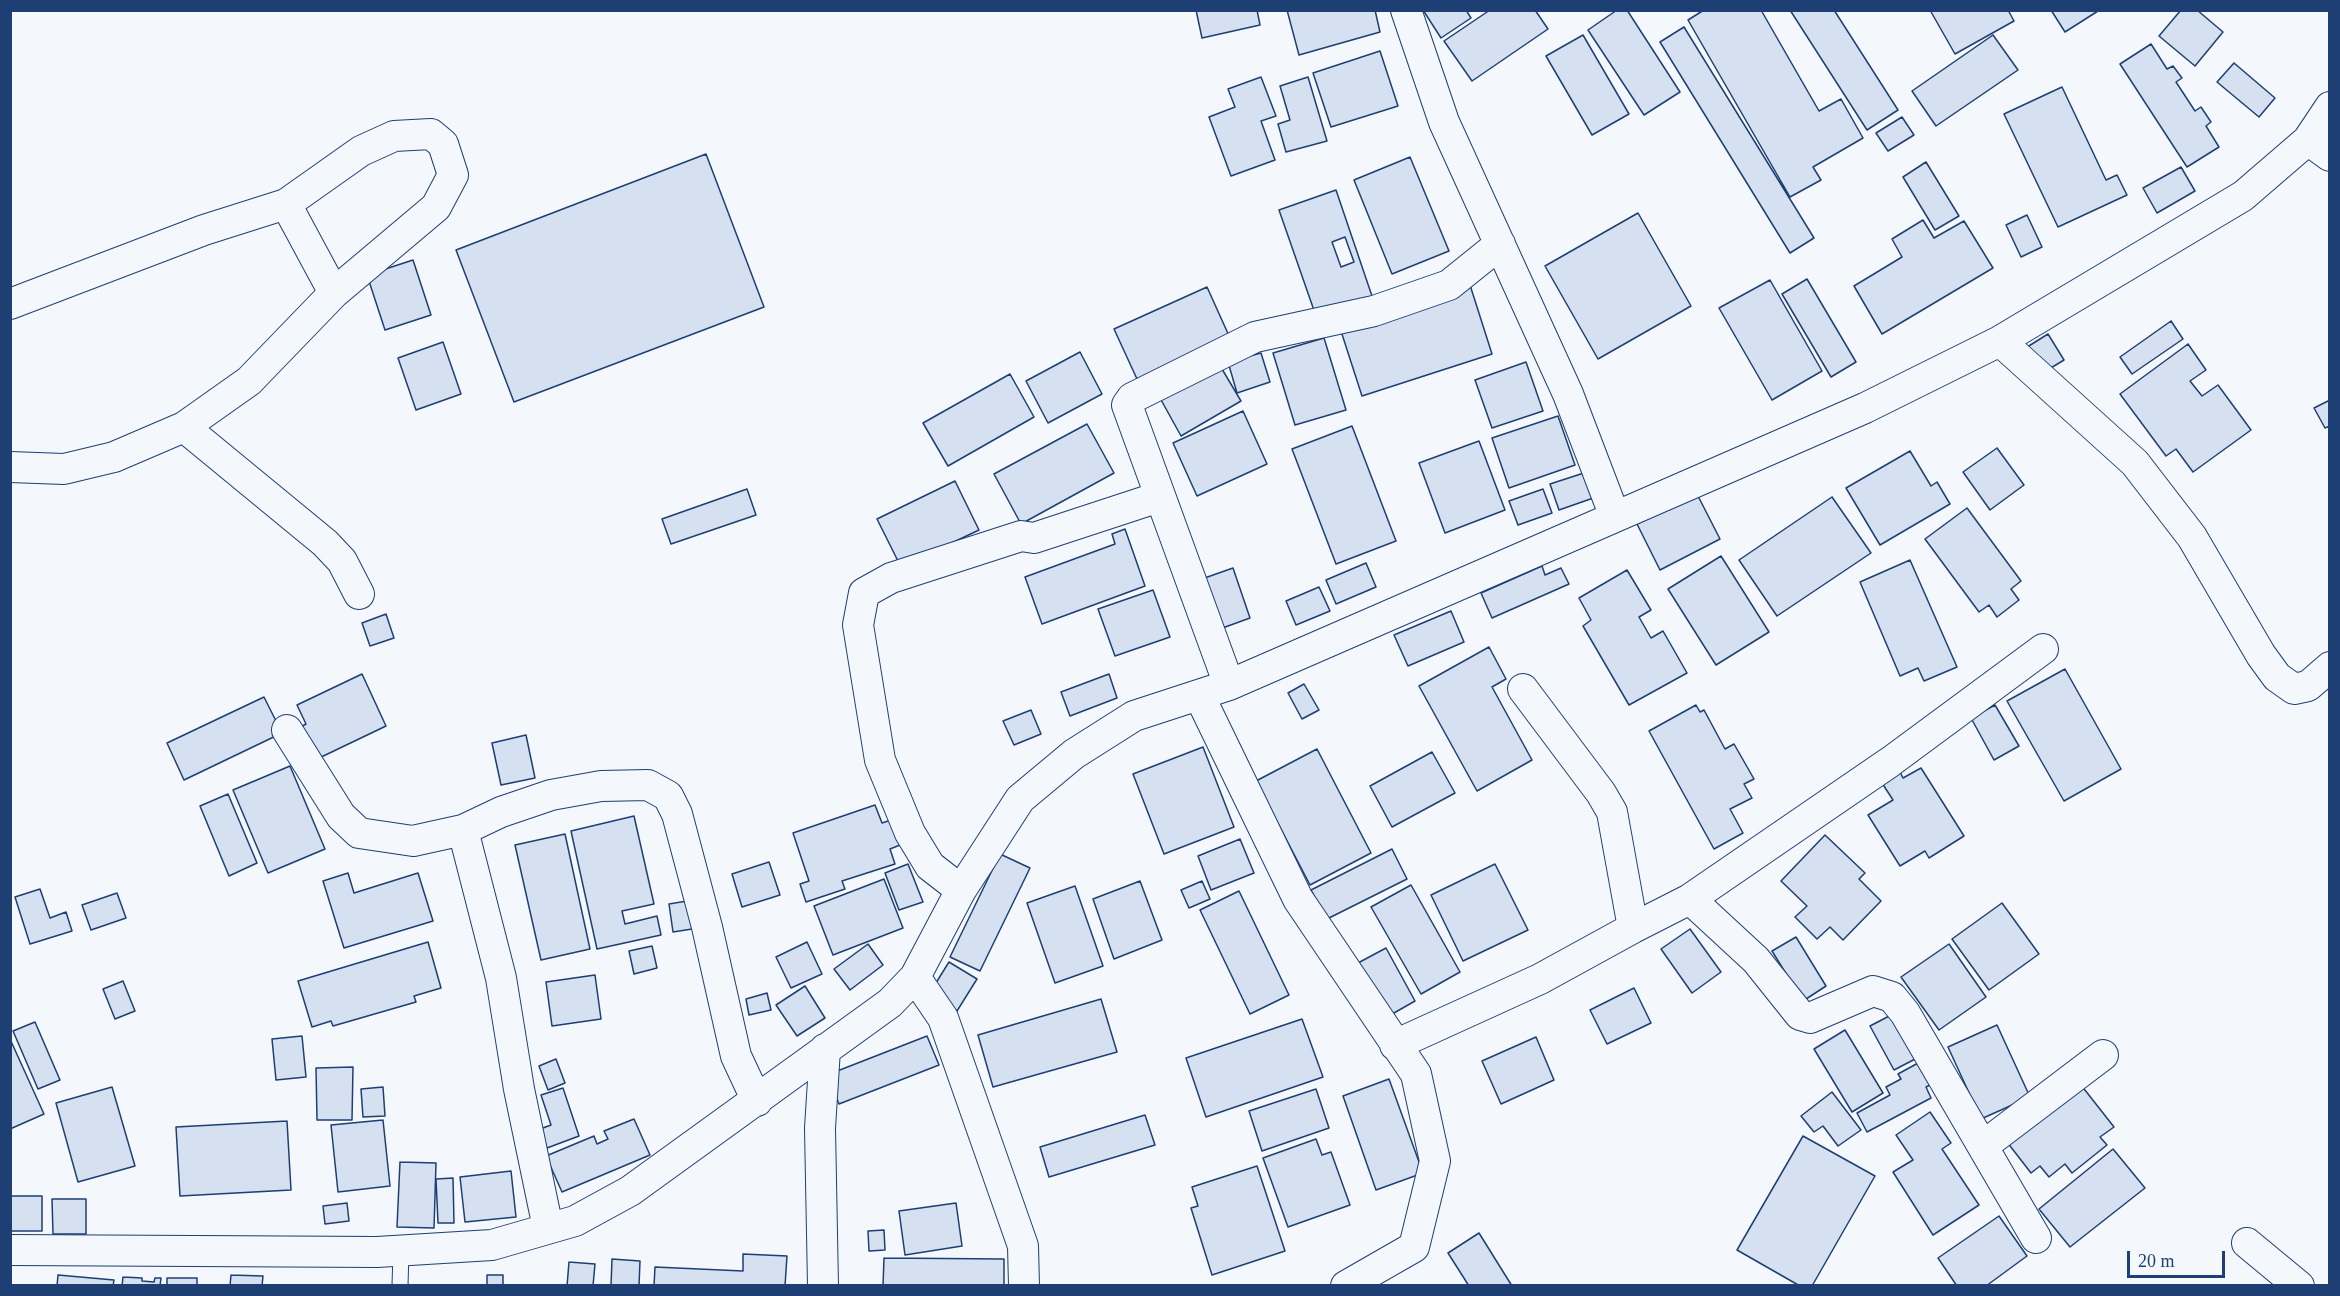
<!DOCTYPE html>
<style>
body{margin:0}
#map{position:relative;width:2340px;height:1296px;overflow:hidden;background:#f4f7fb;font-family:"Times New Roman",serif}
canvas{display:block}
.frame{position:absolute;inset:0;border:12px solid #1d3f73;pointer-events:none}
.scale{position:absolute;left:2127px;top:1251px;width:98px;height:27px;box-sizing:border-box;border:3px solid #1d3f73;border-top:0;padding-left:8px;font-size:18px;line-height:21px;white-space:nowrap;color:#1d3f73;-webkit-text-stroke:4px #f4f7fb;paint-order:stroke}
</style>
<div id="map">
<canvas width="2340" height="1296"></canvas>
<div class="frame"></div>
<div class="scale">20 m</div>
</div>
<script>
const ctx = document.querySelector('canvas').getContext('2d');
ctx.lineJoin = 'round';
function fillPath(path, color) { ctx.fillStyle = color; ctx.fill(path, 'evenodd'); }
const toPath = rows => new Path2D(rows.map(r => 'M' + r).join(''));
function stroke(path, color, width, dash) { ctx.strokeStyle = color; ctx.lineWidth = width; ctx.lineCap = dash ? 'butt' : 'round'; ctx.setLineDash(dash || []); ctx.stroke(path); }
const building = toPath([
 [1196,10,1257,10,1260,25,1202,38,1196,10],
 [1287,10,1375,10,1380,32,1299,55,1287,10],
 [1423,10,1466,10,1471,18,1441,38,1423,10],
 [1490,10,1535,10,1548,29,1472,81,1444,41,1490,10],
 [1617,10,1627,10,1680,92,1644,115,1588,30,1617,10],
 [1704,10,1761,10,1819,111,1841,99,1863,138,1813,167,1821,180,1790,197,1688,20,1704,10],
 [1790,10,1834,10,1898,110,1867,130,1790,10],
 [1930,10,2008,10,2014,21,1955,54,1930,10],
 [2051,10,2098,10,2098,11,2065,32,2051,10],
 [2181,10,2197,10,2223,32,2195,66,2159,36,2181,10],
 [1684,27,1814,238,1790,253,1660,42,1684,27],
 [1583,35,1629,114,1592,135,1546,56,1583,35],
 [1993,35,2018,70,1936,126,1912,91,1993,35],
 [2151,44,2167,69,2173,66,2182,78,2176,82,2195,111,2201,107,2211,122,2206,126,2219,147,2187,167,2120,64,2151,44],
 [1380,51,1398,106,1331,127,1313,73,1380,51],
 [2234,63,2275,98,2259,117,2217,82,2234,63],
 [1261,77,1276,116,1261,121,1275,160,1231,176,1209,117,1235,107,1228,89,1261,77],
 [1308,77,1327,141,1286,152,1278,124,1290,120,1280,86,1308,77],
 [2062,87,2106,180,2117,175,2127,195,2058,227,2004,114,2062,87],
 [1902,117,1914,135,1888,151,1876,133,1902,117],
 [706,154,764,307,514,402,456,250,706,154],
 [1410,157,1449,251,1392,274,1354,180,1410,157],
 [1926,162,1959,216,1935,230,1903,177,1926,162],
 [2181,167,2195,191,2157,213,2143,188,2181,167],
 [1336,190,1373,299,1317,319,1279,210,1336,190],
 [1345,237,1354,262,1341,267,1332,242,1345,237],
 [1638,213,1691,306,1598,359,1545,266,1638,213],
 [2027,215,2042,247,2021,257,2006,225,2027,215],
 [1923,220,1934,238,1964,221,1993,268,1882,334,1854,286,1902,257,1892,239,1923,220],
 [413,260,431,315,385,330,367,275,413,260],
 [1807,279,1856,362,1831,377,1782,294,1807,279],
 [1770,280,1822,371,1772,400,1719,308,1770,280],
 [1470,285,1492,354,1362,396,1340,328,1470,285],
 [1207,287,1230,338,1137,379,1114,329,1207,287],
 [2171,321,2183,339,2132,374,2120,357,2171,321],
 [2048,334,2064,360,2041,374,2024,349,2048,334],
 [1324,338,1346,410,1295,425,1273,353,1324,338],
 [443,342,461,394,416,410,398,358,443,342],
 [2188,344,2206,370,2190,381,2202,396,2218,385,2251,430,2193,472,2176,449,2166,456,2120,394,2188,344],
 [1080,352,1102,394,1048,423,1026,381,1080,352],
 [1261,353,1270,382,1237,393,1228,362,1261,353],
 [1526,362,1543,411,1492,428,1475,380,1526,362],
 [1219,364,1241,401,1181,436,1160,398,1219,364],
 [1010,374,1034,417,948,466,923,423,1010,374],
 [2330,400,2330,426,2325,428,2314,408,2330,400],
 [1243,411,1267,464,1197,496,1173,443,1243,411],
 [1558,416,1575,465,1509,488,1492,438,1558,416],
 [1087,424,1114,473,1021,524,994,474,1087,424],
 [1352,426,1396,541,1336,564,1292,449,1352,426],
 [1479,441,1505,510,1445,533,1419,463,1479,441],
 [1997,448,2024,485,1990,510,1963,472,1997,448],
 [1910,451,1931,486,1937,482,1950,504,1880,545,1846,488,1910,451],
 [1590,471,1599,496,1559,510,1550,484,1590,471],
 [955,481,979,530,901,567,877,519,955,481],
 [747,489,756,515,671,544,662,519,747,489],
 [1543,489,1552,513,1518,525,1509,501,1543,489],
 [1697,494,1720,539,1660,570,1637,524,1697,494],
 [1832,497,1871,553,1777,616,1739,560,1832,497],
 [1967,508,2021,581,2011,589,2019,600,1997,617,1989,605,1979,612,1925,539,1967,508],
 [1125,529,1145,586,1042,624,1025,577,1115,544,1112,534,1125,529],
 [1721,556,1769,632,1716,665,1668,589,1721,556],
 [1910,560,1957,667,1924,681,1918,668,1900,676,1860,582,1910,560],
 [1366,563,1376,587,1336,604,1326,580,1366,563],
 [1542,566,1545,575,1561,568,1569,584,1492,618,1481,593,1542,566],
 [1233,568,1250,618,1217,630,1199,580,1233,568],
 [1627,570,1651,610,1639,617,1651,638,1663,631,1687,673,1629,705,1583,626,1591,620,1579,598,1627,570],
 [1319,587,1330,611,1296,625,1286,601,1319,587],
 [1153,590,1170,637,1115,656,1098,609,1153,590],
 [1451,611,1464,642,1408,666,1394,635,1451,611],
 [386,614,394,638,370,646,362,623,386,614],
 [1489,647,1506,679,1492,687,1532,760,1477,791,1419,686,1489,647],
 [2065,669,2121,769,2064,801,2007,701,2065,669],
 [362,674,386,726,315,760,299,728,306,724,297,705,362,674],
 [1109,674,1117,698,1070,716,1061,692,1109,674],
 [1304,684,1319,710,1302,719,1288,693,1304,684],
 [264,697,282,733,184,780,167,743,264,697],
 [1696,705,1700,712,1704,710,1725,749,1734,744,1754,779,1744,784,1752,798,1730,809,1743,833,1714,849,1649,731,1696,705],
 [1995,705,2019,746,1994,760,1971,718,1995,705],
 [1031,710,1041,734,1014,745,1003,721,1031,710],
 [526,735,535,778,501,785,492,743,526,735],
 [1203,747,1234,827,1164,854,1133,774,1203,747],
 [1317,749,1371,853,1310,885,1256,781,1317,749],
 [1432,752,1455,793,1392,827,1370,786,1432,752],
 [290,766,325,849,268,873,233,790,290,766],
 [1921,768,1964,836,1929,858,1925,851,1900,866,1868,815,1893,800,1882,783,1900,772,1903,778,1921,768],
 [228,794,257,863,229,876,200,806,228,794],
 [875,805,882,823,891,820,900,845,890,849,895,864,842,881,845,889,806,902,800,884,809,881,793,833,875,805],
 [634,816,654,904,622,911,625,924,657,916,661,935,597,949,571,831,634,816],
 [565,834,590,949,541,960,515,845,565,834],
 [1825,835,1865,873,1859,879,1881,901,1843,940,1830,927,1817,939,1795,917,1807,906,1781,881,1825,835],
 [1240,839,1254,873,1211,890,1198,856,1240,839],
 [1392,849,1407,879,1327,919,1311,890,1392,849],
 [1000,854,1030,868,980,971,950,957,1000,854],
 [769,862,780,895,742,907,732,874,769,862],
 [908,864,923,902,899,910,885,873,908,864],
 [1495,864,1528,930,1463,961,1431,895,1495,864],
 [348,873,354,893,418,873,433,921,344,948,323,881,348,873],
 [884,879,903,928,833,955,814,906,884,879],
 [1140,881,1162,940,1114,959,1093,899,1140,881],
 [1202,881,1210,899,1189,908,1181,890,1202,881],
 [1411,885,1460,972,1421,994,1371,907,1411,885],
 [1075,886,1103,966,1055,983,1027,903,1075,886],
 [40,889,50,918,66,912,72,931,30,944,15,897,40,889],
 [1239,891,1289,995,1250,1014,1200,910,1239,891],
 [117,893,126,918,91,930,82,905,117,893],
 [687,901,692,929,673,932,669,904,687,901],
 [2002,903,2039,954,1989,990,1952,939,2002,903],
 [1690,929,1721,972,1692,993,1661,949,1690,929],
 [1796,937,1826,986,1803,1001,1772,951,1796,937],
 [428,942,441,988,414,996,416,1002,333,1026,331,1021,312,1027,298,981,428,942],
 [807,942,822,974,791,988,776,957,807,942],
 [868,944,883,965,850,990,834,969,868,944],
 [1949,944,1986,997,1939,1030,1901,977,1949,944],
 [652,946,657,968,634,974,629,951,652,946],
 [1386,948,1415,1001,1387,1017,1358,963,1386,948],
 [949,962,977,979,957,1011,929,994,949,962],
 [595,975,601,1019,552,1026,546,982,595,975],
 [123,981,135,1011,115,1019,103,989,123,981],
 [805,986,825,1018,797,1036,776,1005,805,986],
 [1634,988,1651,1023,1607,1044,1590,1010,1634,988],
 [767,993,771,1010,749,1015,746,999,767,993],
 [1101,999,1117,1052,993,1087,978,1035,1101,999],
 [1895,1013,1919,1057,1894,1070,1870,1026,1895,1013],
 [1302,1019,1323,1077,1206,1117,1186,1058,1302,1019],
 [35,1022,60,1080,38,1089,13,1031,35,1022],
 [1997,1025,2030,1097,1981,1119,1948,1047,1997,1025],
 [1845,1030,1883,1093,1852,1112,1814,1049,1845,1030],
 [302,1036,306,1077,276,1080,272,1039,302,1036],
 [927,1036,939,1065,839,1104,827,1075,927,1036],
 [1536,1037,1554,1080,1501,1104,1482,1061,1536,1037],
 [10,1039,44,1114,10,1129,10,1039],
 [556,1059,565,1083,548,1090,539,1066,556,1059],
 [1920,1062,1932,1084,1926,1087,1931,1098,1867,1132,1857,1113,1890,1095,1886,1087,1901,1079,1898,1074,1920,1062],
 [353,1067,352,1120,317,1120,316,1068,353,1067],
 [1389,1079,1423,1173,1376,1190,1343,1096,1389,1079],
 [2081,1085,2114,1127,2100,1137,2107,1145,2072,1173,2065,1164,2049,1177,2040,1166,2031,1173,2007,1142,2081,1085],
 [112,1087,135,1166,78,1182,56,1103,112,1087],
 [383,1087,385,1116,363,1117,361,1089,383,1087],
 [563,1088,579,1136,547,1148,540,1129,551,1125,541,1095,563,1088],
 [1316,1089,1329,1128,1262,1151,1249,1111,1316,1089],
 [1832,1092,1861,1130,1838,1146,1823,1126,1814,1132,1801,1116,1832,1092],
 [1930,1112,1951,1143,1942,1149,1979,1205,1933,1235,1893,1172,1913,1160,1896,1135,1930,1112],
 [1145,1115,1155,1145,1049,1177,1040,1147,1145,1115],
 [634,1119,650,1155,562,1192,546,1156,594,1136,597,1144,608,1139,604,1131,634,1119],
 [383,1120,390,1186,338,1192,331,1125,383,1120],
 [287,1121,291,1190,180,1196,176,1127,287,1121],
 [1803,1136,1875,1176,1812,1286,1800,1286,1737,1250,1803,1136],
 [1316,1139,1322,1155,1331,1152,1350,1205,1288,1227,1263,1158,1316,1139],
 [2113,1149,2145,1188,2070,1247,2039,1209,2113,1149],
 [400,1162,436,1163,434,1228,397,1227,400,1162],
 [1257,1166,1285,1251,1212,1275,1191,1208,1198,1206,1192,1187,1257,1166],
 [511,1171,516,1217,465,1222,460,1177,511,1171],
 [453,1178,454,1223,438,1223,436,1179,453,1178],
 [10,1196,42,1196,42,1231,10,1231,10,1196],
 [52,1199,86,1199,86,1234,53,1234,52,1199],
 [347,1203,349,1221,325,1224,323,1206,347,1203],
 [956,1203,962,1246,905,1255,899,1211,956,1203],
 [1999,1216,2027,1256,1986,1286,1957,1286,1938,1258,1999,1216],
 [884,1230,885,1250,869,1251,868,1231,884,1230],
 [1479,1233,1512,1286,1469,1286,1448,1253,1479,1233],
 [743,1254,787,1256,785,1286,654,1286,655,1267,743,1271,743,1254],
 [884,1258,1004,1259,1004,1286,883,1286,884,1258],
 [612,1259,640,1261,639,1286,611,1286,612,1259],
 [569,1262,595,1264,593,1286,567,1286,569,1262],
 [58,1275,114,1280,113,1286,57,1286,58,1275],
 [231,1275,263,1276,262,1286,230,1286,231,1275],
 [487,1275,503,1275,503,1286,487,1286,487,1275],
 [123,1277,142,1278,142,1281,154,1282,155,1278,161,1278,160,1286,122,1286,123,1277],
 [167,1278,197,1278,197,1286,167,1286,167,1278]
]);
fillPath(building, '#d5e0f0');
stroke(building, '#1d3f73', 1.5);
const service = toPath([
 [400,1286,401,1250]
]);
const minor = toPath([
 [1406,10,1444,122,1568,394,1615,517],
 [2308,140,2330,156],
 [286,204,334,293],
 [10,304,204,230,286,204,361,151,394,136,431,134,443,144,453,175,436,207,334,293,249,381,184,427,114,457,64,469,10,467],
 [2000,341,2135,463,2192,537,2261,655,2277,677,2294,689,2308,686,2330,667],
 [184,427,325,543,342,561,359,594],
 [1229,685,1127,405,1132,398,1255,337,1374,311,1449,285,1500,244],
 [1523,689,1601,793,1612,812,1633,928],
 [1199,695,1298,899,1416,1074,1435,1161,1414,1247,1346,1286],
 [287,730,341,816,359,833,413,841,463,830,501,812,551,795,601,786,648,785,668,796,677,814,707,927,736,1056,757,1101],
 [463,830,501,978,519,1089,548,1228],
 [961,890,930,866,910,833,880,760,858,625,864,593,891,578,1021,536,1034,538,1159,497],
 [1690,899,1756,960,1800,1015,1810,1018,1873,991,1892,997,1905,1013,2036,1238],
 [915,977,943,1018,1023,1246,1024,1286],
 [1395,1045,1540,979,1633,928,1690,899,1890,762,2043,649],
 [1983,1146,2103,1055],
 [2247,1243,2299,1286],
 [10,1250,377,1252,492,1245,575,1221,630,1191,890,1003,915,977,961,890,1020,799,1074,754,1134,716,1229,685,1615,517,1865,408,2000,341,2243,196,2308,140,2330,107],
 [823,1286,820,1128,825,1049]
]);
stroke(service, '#1d3f73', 17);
stroke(minor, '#1d3f73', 32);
stroke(service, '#f4f7fb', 15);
stroke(minor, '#f4f7fb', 30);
</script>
